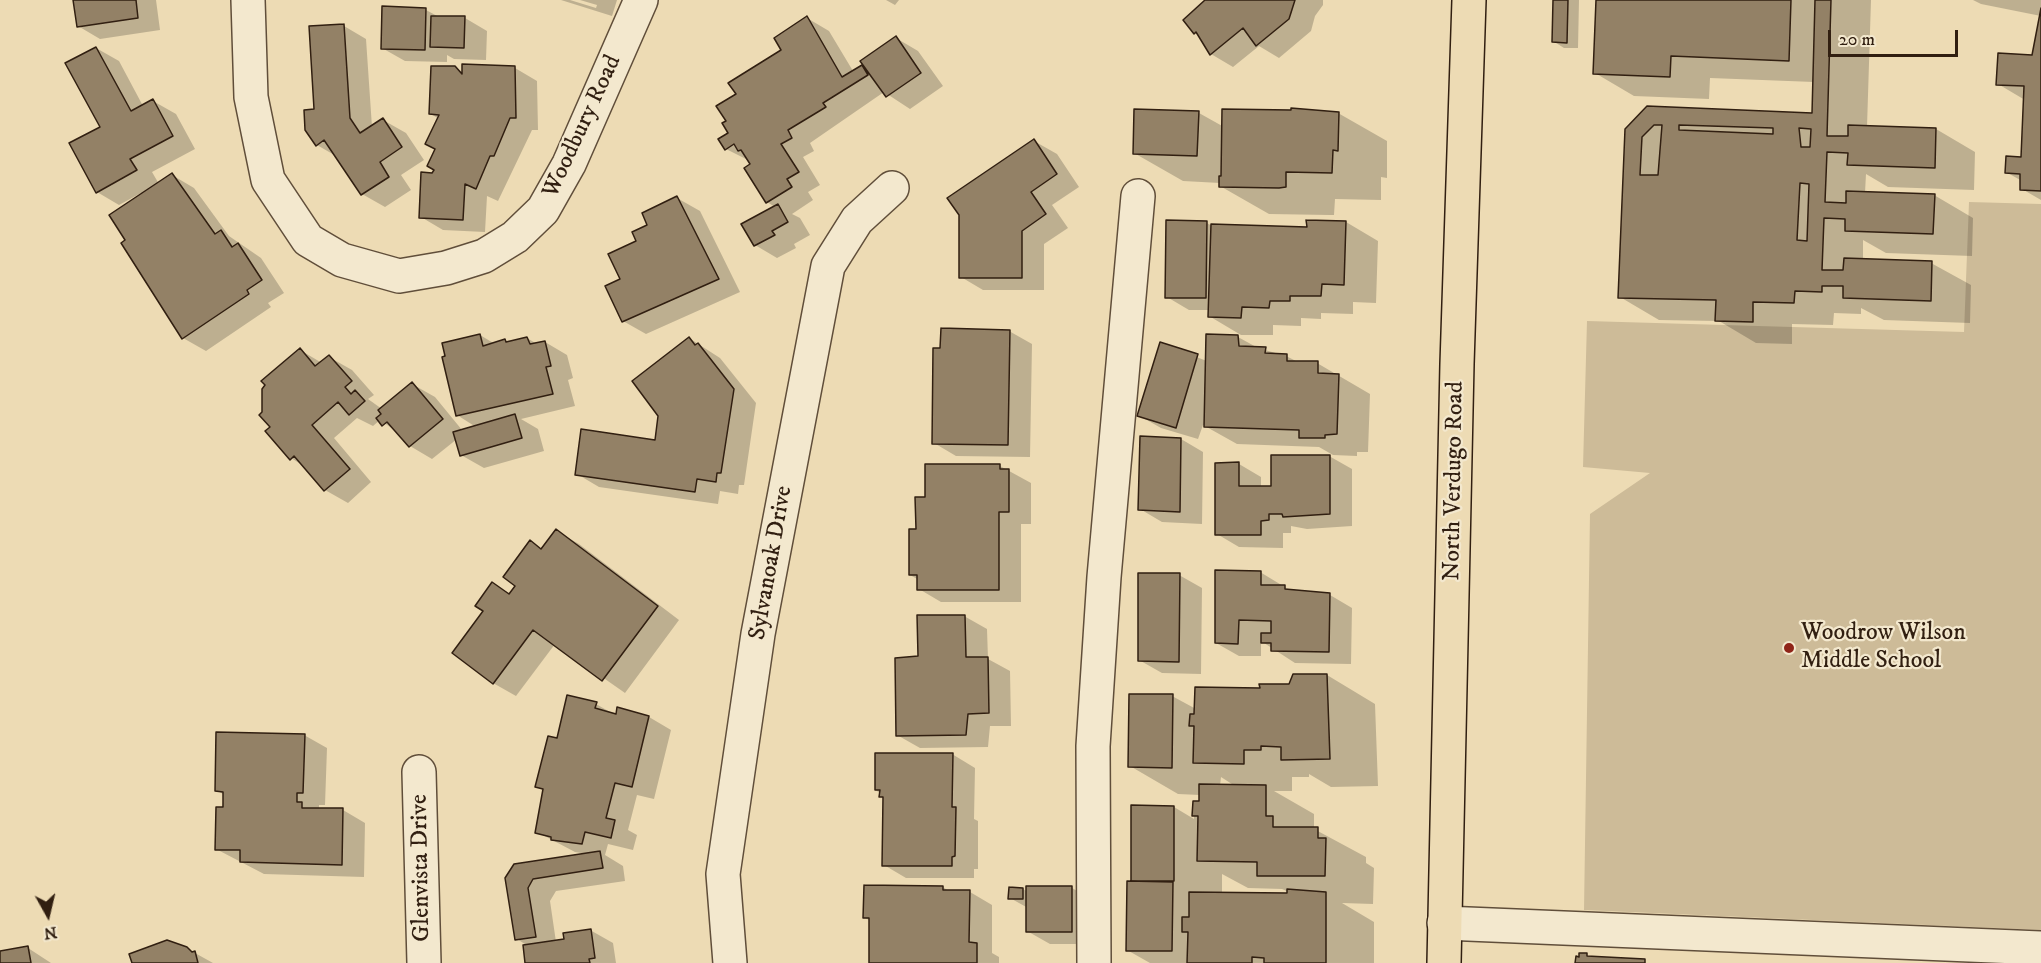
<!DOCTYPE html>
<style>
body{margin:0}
#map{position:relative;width:2041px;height:963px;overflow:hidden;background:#eddbb4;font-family:"IM FELL DW Pica",serif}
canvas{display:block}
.north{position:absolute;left:18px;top:885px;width:60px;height:60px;-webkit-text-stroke:4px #f3e8ce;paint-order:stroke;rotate:172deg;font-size:16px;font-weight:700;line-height:24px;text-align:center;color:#311f11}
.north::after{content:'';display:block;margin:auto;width:21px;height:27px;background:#311f11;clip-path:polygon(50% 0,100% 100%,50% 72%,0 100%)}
.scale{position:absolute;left:1828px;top:30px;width:130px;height:27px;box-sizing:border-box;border:3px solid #311f11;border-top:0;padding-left:8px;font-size:18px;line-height:21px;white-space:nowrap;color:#311f11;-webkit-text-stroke:4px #f3e8ce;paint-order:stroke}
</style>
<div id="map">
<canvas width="2041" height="963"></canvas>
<div class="north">N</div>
<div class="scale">20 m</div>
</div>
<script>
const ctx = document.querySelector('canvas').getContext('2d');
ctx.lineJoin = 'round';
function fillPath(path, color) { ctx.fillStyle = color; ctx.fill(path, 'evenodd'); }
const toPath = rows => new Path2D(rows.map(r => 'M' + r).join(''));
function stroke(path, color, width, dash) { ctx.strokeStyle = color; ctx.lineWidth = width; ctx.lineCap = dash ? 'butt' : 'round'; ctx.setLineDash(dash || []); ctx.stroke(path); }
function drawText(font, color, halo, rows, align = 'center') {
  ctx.font = font + ' "IM FELL DW Pica",serif'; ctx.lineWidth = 4.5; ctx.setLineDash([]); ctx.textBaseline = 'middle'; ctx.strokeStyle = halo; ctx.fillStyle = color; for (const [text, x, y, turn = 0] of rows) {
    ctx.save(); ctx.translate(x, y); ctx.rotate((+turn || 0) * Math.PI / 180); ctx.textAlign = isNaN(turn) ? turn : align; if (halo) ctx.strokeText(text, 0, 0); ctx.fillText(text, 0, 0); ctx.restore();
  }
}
fillPath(toPath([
 [1969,202,2041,204,2041,930,1584,910,1590,514,1650,473,1583,467,1587,321,1964,332]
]), '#cdbb98');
fillPath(toPath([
 [74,0,156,0,160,30,100,39,78,26],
 [561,0,570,0,596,8,597,5,580,0,617,0,612,16],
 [886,0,899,0,895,5],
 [1208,0,1323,0,1323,5,1315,16,1311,31,1279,58,1259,46,1233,67,1211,54,1200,36,1195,33],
 [1554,0,1579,0,1578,48,1564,48,1553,41],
 [1597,0,1871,0,1867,127,1936,129,1975,152,1974,190,1888,187,1866,174,1865,193,1934,195,1973,218,1972,256,1886,253,1863,240,1863,260,1931,263,1971,285,1970,323,1884,320,1861,308,1861,314,1834,313,1833,325,1792,324,1792,344,1756,343,1719,321,1659,320,1620,297,1626,130,1648,108,1813,114,1814,82,1710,78,1709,99,1634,96,1595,73],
 [1973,0,2041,0,2041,200,2022,189,2022,181,2006,172,2022,159,2025,100,1998,84,2033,56,2041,16,1981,4],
 [426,10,439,17,465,18,487,31,486,60,454,59,447,55,447,62,405,61,382,48],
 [807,18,829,31,853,71,896,38,918,51,943,86,910,109,884,92,810,143,814,151,803,157,820,185,808,192,813,200,792,214,800,218,810,235,794,244,796,248,777,258,755,245,775,207,767,202,750,161,726,149,730,133,728,122,738,95,783,50],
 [344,26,366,39,372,127,383,120,406,133,424,160,401,175,411,190,385,207,362,194,336,156,317,145,316,111],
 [96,48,119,61,143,106,153,101,176,114,195,149,152,172,159,184,172,175,194,188,229,236,261,258,284,293,268,303,271,307,206,351,183,338,127,241,141,193,119,205,97,192,102,128],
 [455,67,464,73,515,68,537,81,538,130,532,130,498,201,487,196,485,232,443,230,421,217,436,169,439,119,431,114],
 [1199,113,1224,127,1338,113,1387,141,1387,178,1381,177,1381,200,1335,199,1334,215,1329,215,1269,214,1220,186,1220,183,1183,181,1134,153],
 [1034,141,1057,154,1079,187,1052,205,1068,228,1044,244,1044,290,983,290,961,277,960,214],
 [677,198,700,211,740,292,646,334,623,321,622,279,638,242],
 [1346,222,1378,241,1376,303,1353,302,1353,314,1321,313,1321,319,1301,318,1301,326,1273,325,1273,335,1241,335,1209,316,1209,310,1189,310,1167,297,1207,223,1212,226,1308,229],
 [1009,331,1032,344,1030,457,956,456,934,443],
 [480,335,495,344,527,338,537,344,545,342,567,355,573,378,568,380,575,406,521,419,538,429,544,451,484,468,461,455,457,439,432,459,410,446,400,434,380,420,373,426,357,418,334,438,371,482,348,503,325,490,304,466,291,458,272,427,300,350,322,363,329,357,352,370,374,395,368,399,382,409,412,384,435,397,462,430,476,427,457,415],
 [1238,337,1258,348,1286,356,1298,362,1317,363,1370,394,1368,452,1357,452,1357,456,1333,455,1319,447,1237,444,1203,425,1198,439,1161,428,1138,415,1161,344,1207,361],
 [689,338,720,358,756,403,744,485,739,485,738,494,720,491,718,504,599,487,577,474,656,442],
 [1181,439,1203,452,1202,524,1162,522,1140,509],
 [1329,456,1352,469,1352,526,1307,529,1291,526,1291,533,1283,533,1283,548,1239,547,1217,534,1239,464,1261,477,1261,487,1273,487],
 [1000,466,1031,483,1031,524,1021,524,1021,602,941,602,919,589,919,580,910,575,917,530,927,499],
 [556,531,579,544,679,620,625,693,555,644,516,696,493,683,485,611,493,584,511,594,517,586,530,542,542,549],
 [1260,572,1293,592,1330,595,1352,608,1351,664,1295,663,1261,641,1261,656,1239,656,1216,643],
 [1179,575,1202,588,1201,674,1162,673,1139,660],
 [964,616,987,629,988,659,1010,671,1011,726,990,726,988,747,920,748,897,735],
 [1327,675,1375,704,1378,786,1331,787,1309,774,1309,777,1292,777,1292,791,1274,791,1314,814,1314,829,1366,857,1366,863,1374,868,1373,904,1342,903,1374,922,1374,963,1150,963,1127,950,1132,882,1132,807,1174,807,1194,819,1194,802,1200,803,1200,795,1178,794,1130,766,1172,696,1196,709,1262,689,1290,686],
 [1221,777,1235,786,1220,786],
 [1222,874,1248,888,1282,889,1289,892,1288,895,1222,894],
 [596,704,617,716,649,717,671,730,654,799,637,795,628,830,637,835,633,850,608,844,605,855,623,866,625,881,556,891,550,901,556,942,590,930,613,943,616,963,527,963,528,946,517,939,507,878,587,854,575,852,537,832,545,791,536,787,558,740],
 [304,735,327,748,325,805,319,805,319,810,343,810,365,823,364,877,264,874,216,849,224,795,217,790],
 [952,754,975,768,974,819,978,821,978,869,974,869,974,878,906,878,884,865,885,798,876,790],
 [943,887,950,892,970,892,992,905,992,953,999,957,999,963,870,963,871,921,865,918],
 [1072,888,1094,901,1094,944,1050,944,1027,931,1028,908,1010,898,1023,889,1028,892],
 [28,948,51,963,0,963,0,953],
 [186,948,213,963,133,963]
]), '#0003');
const building = toPath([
 [73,0,136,0,138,18,77,27,73,0],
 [1205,0,1295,0,1289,19,1256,46,1243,28,1210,55,1196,32,1194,34,1183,20,1205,0],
 [1553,0,1568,0,1567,43,1552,42,1553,0],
 [1596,0,1791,0,1789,61,1671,56,1670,77,1593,74,1596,0],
 [1815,0,1831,0,1827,136,1848,136,1848,125,1936,128,1935,168,1847,165,1848,153,1827,152,1825,202,1846,203,1846,191,1935,194,1933,234,1845,231,1845,219,1824,218,1822,270,1843,270,1844,258,1932,261,1931,301,1843,298,1843,286,1822,286,1822,292,1795,291,1794,303,1753,302,1753,322,1715,321,1716,300,1618,298,1625,129,1647,106,1812,113,1815,0],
 [1654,125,1662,125,1658,175,1640,175,1642,137,1654,125],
 [1679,125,1773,128,1773,134,1679,130,1679,125],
 [1799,128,1811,129,1810,147,1801,147,1799,128],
 [1800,183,1809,184,1807,241,1797,240,1800,183],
 [382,6,426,8,425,50,381,49,382,6],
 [2041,8,2041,191,2020,190,2020,174,2005,173,2006,156,2021,157,2024,86,1996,85,1998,53,2032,55,2041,8],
 [431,16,465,16,464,48,430,47,431,16],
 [807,16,842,77,862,65,868,75,823,103,826,107,788,130,792,138,781,144,799,172,787,179,792,187,766,203,744,168,750,164,741,150,738,151,734,144,725,150,718,139,728,133,722,123,726,121,716,106,736,94,728,83,781,50,774,38,807,16],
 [344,24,350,118,360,133,383,118,402,147,380,162,389,177,361,195,324,140,316,146,305,130,304,110,314,109,309,26,344,24],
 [896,36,921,73,886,97,860,61,896,36],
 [96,47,131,111,153,99,173,136,130,159,137,170,96,193,69,143,100,127,65,63,96,47],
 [462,64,515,66,516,118,510,118,494,156,490,156,476,189,465,184,463,220,419,218,421,172,432,173,434,170,427,166,435,149,425,144,439,115,429,114,431,66,455,66,462,74,462,64],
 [1291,108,1339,112,1338,151,1333,150,1332,173,1286,172,1286,187,1279,188,1219,187,1219,176,1221,176,1222,109,1291,110,1291,108],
 [1134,109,1199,111,1197,156,1133,154,1134,109],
 [1034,139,1057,174,1031,192,1046,214,1022,231,1022,278,959,278,959,215,947,198,1034,139],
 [172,173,215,234,221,230,232,247,238,243,262,280,247,290,249,294,182,339,121,243,125,240,109,215,172,173],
 [677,196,719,279,622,322,605,286,620,279,608,254,636,241,632,232,647,225,642,213,677,196],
 [778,204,788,222,772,231,775,235,754,246,741,224,778,204],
 [1166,220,1207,221,1206,298,1165,298,1166,220],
 [1306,220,1346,221,1344,285,1322,284,1321,296,1290,296,1290,301,1270,301,1269,308,1242,307,1241,318,1208,317,1211,224,1307,227,1306,220],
 [941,328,1010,330,1008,445,932,444,933,348,940,348,941,328],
 [480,334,483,346,505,339,506,342,527,337,530,344,545,341,551,366,546,367,553,394,456,416,442,357,445,356,442,343,480,334],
 [1206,334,1238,335,1239,346,1266,347,1265,353,1287,354,1287,361,1318,361,1318,373,1339,374,1337,434,1325,435,1325,438,1299,438,1299,430,1204,427,1206,334],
 [689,337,695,345,698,343,734,389,721,473,717,473,716,482,697,479,695,492,575,475,581,429,655,440,658,416,632,381,689,337],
 [1160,342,1198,354,1176,428,1137,416,1160,342],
 [300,348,315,366,329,355,352,381,345,387,351,394,355,390,365,401,349,415,338,402,312,425,350,469,324,491,294,456,290,460,265,431,270,427,259,415,262,412,262,389,265,385,261,381,300,348],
 [412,382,443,419,409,447,387,422,382,426,376,418,381,414,378,410,412,382],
 [515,414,522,438,460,456,453,432,515,414],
 [1140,436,1181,438,1180,512,1138,510,1140,436],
 [1271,455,1330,455,1330,514,1283,517,1282,514,1269,514,1269,520,1261,521,1261,535,1215,535,1215,463,1239,462,1239,486,1271,486,1271,455],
 [925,464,1000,464,1000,469,1009,469,1009,512,999,512,999,590,917,590,917,575,909,575,909,529,916,529,915,497,925,497,925,464],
 [556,529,658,606,602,681,533,630,493,684,452,653,483,611,475,606,492,582,509,594,515,586,503,577,530,540,541,549,556,529],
 [1215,570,1261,571,1261,585,1285,585,1285,589,1330,593,1329,652,1271,651,1271,643,1261,643,1261,633,1271,633,1271,621,1239,620,1238,644,1215,643,1215,570],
 [1138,573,1180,573,1179,662,1138,661,1138,573],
 [917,615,965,615,966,657,988,657,989,713,968,714,966,735,896,736,895,658,918,656,917,615],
 [1293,674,1327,674,1330,759,1281,760,1281,747,1261,746,1261,750,1244,750,1244,764,1193,763,1194,726,1189,726,1190,714,1194,714,1195,687,1260,688,1259,684,1289,684,1293,674],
 [1129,694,1173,694,1172,768,1128,767,1129,694],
 [567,695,597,702,595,708,616,714,617,707,649,716,632,787,615,783,606,818,615,820,611,838,585,832,582,844,551,840,551,837,535,833,543,789,535,787,548,736,557,738,567,695],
 [216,732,305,734,303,793,297,793,297,802,302,802,302,808,343,808,342,865,240,862,240,850,215,850,216,807,223,807,223,792,215,791,216,732],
 [875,753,953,753,952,807,956,807,955,856,952,857,952,866,882,866,883,797,879,797,880,790,875,790,875,753],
 [1199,784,1266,785,1266,816,1273,816,1273,827,1318,827,1318,838,1326,838,1325,876,1257,876,1257,862,1197,861,1198,816,1192,816,1193,801,1199,801,1199,784],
 [1131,805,1174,806,1174,881,1131,881,1131,805],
 [600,851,603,868,533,879,528,888,536,937,515,940,505,878,514,864,600,851],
 [1127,881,1173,882,1172,951,1126,951,1127,881],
 [864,885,943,886,943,890,970,890,969,942,977,943,977,963,869,963,869,918,863,918,864,885],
 [1026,886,1072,886,1072,932,1026,932,1026,886],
 [1009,887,1023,888,1023,899,1008,899,1009,887],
 [1287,889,1326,892,1326,963,1264,963,1264,958,1252,957,1252,963,1187,963,1188,932,1182,932,1182,917,1189,917,1189,892,1287,893,1287,889],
 [591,929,595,958,589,959,590,963,525,963,523,945,564,939,563,933,591,929],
 [167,940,187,947,192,952,195,951,198,963,132,963,129,954,167,940],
 [28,946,31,963,0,963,0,951,28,946],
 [1579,953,1587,953,1587,956,1645,959,1645,963,1575,963,1576,956,1579,957,1579,953]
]);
fillPath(building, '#938166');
stroke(building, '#311f11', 1.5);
const minor = toPath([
 [248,0,251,97,268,180,308,240,342,260,399,276,446,268,484,256,515,237,543,210,569,164,641,0],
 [419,772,424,963],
 [1444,923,2041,948],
 [730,963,723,874,758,634,828,266,857,220,892,188],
 [1094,963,1093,746,1104,577,1138,196]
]);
const major = toPath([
 [1444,963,1457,364,1469,0]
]);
stroke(minor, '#604e3a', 36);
stroke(major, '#311f11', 36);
stroke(minor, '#f3e8ce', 33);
stroke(major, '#eddbb4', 33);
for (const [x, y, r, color] of [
 [1789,648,6,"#8f2418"]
]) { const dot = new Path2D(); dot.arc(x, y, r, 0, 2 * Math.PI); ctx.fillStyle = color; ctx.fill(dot); stroke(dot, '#f3e8ce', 2); }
drawText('24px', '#311f11', '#f3e8ce', [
 ["Woodbury Road",583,127,-65],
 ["North Verdugo Road",1455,481,-89],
 ["Sylvanoak Drive",772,563,-80],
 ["Glenvista Drive",422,868,-91]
]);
drawText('24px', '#311f11', '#f3e8ce', [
 ["Woodrow Wilson",1801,634],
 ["Middle School",1801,662]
], 'left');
</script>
